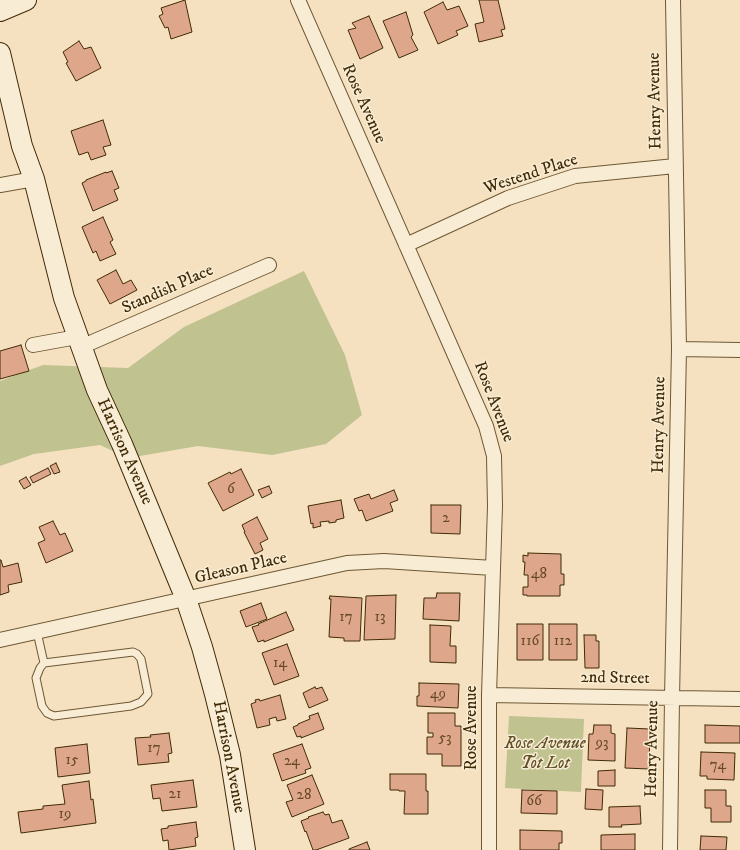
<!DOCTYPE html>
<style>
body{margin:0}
canvas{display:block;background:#f5e1bf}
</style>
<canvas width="740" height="850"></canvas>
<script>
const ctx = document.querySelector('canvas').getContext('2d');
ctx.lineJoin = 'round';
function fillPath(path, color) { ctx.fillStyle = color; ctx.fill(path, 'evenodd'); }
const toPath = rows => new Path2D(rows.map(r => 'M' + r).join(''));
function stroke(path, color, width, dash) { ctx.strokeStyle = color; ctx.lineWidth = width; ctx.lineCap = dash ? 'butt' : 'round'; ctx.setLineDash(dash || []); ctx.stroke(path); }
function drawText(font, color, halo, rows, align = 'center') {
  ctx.font = font + ' "IM FELL DW Pica",serif'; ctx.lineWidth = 3; ctx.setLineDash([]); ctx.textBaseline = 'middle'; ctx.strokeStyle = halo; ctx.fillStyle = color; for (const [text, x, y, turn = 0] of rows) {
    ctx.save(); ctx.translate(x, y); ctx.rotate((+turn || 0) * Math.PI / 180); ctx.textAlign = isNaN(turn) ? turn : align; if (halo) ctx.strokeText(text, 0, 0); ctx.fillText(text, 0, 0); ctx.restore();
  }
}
fillPath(toPath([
 [304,271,345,355,362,415,326,444,272,455,198,446,128,458,100,445,34,454,0,466,0,381,43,365,128,368,184,327],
 [509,716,584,719,581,792,505,788]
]), '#c0c28f');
const building = toPath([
 [185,0,192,32,171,39,168,27,165,28,159,16,163,14,161,8,185,0],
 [479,0,498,0,505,29,501,30,503,36,479,42,475,24,484,22,479,0],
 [443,2,447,10,459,6,468,26,456,31,458,35,438,44,424,12,443,2],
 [406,12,413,35,411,37,418,50,399,58,383,21,406,12],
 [369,16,383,48,360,59,348,30,356,28,352,23,369,16],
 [79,41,84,49,91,47,101,68,76,81,66,63,68,62,63,52,79,41],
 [103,120,111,145,103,147,106,155,91,160,88,152,79,155,71,131,103,120],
 [112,171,119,188,114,190,118,200,93,211,82,183,86,181,86,180,106,172,106,173,112,171],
 [103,217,113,240,110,242,116,254,100,261,96,251,93,253,82,227,103,217],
 [116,270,123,284,131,280,137,290,110,304,97,280,116,270],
 [21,345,29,371,0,379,0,351,21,345],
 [56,463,60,472,54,474,50,466,56,463],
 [48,468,51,474,33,483,30,477,48,468],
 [241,469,254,495,223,511,208,483,230,472,231,474,241,469],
 [26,477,31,485,24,489,19,481,26,477],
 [269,486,272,493,262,498,258,490,269,486],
 [394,490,398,500,390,503,393,511,366,521,362,510,359,511,354,499,369,494,371,499,394,490],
 [341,500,344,518,336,520,336,522,329,523,329,521,320,522,321,526,313,528,313,523,311,524,308,506,341,500],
 [431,505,461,505,460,534,431,533,431,505],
 [257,517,268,539,260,543,263,550,255,554,244,532,245,532,242,525,257,517],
 [53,521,60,535,65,533,73,551,46,563,38,543,45,540,39,527,53,521],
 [528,553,561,554,561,574,564,574,564,585,560,585,560,596,527,596,527,595,523,595,523,587,528,587,528,575,524,575,525,562,523,562,523,555,528,556,528,553],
 [0,560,1,560,3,567,18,563,22,582,8,585,9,592,0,595,0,560],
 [437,593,460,593,459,621,423,619,424,598,436,598,437,593],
 [396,595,395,639,364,640,366,596,396,595],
 [330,596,362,598,360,641,344,641,344,638,329,637,331,599,329,599,330,596],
 [261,603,267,619,246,627,240,611,261,603],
 [286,612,294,630,264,642,264,640,258,642,252,627,259,625,258,624,286,612],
 [517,624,543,624,543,660,517,660,517,624],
 [549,624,577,624,577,660,549,660,549,624],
 [430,625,451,626,450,646,456,646,456,663,430,662,430,625],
 [584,635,596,635,596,641,599,641,599,668,585,668,584,635],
 [287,644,299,676,274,685,262,653,287,644],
 [419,683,459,684,458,708,417,706,417,696,419,696,419,683],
 [315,687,316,689,322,687,328,700,309,708,303,693,315,687],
 [280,695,286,719,277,721,276,717,269,719,270,725,257,728,251,704,256,702,255,700,259,699,260,701,280,695],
 [318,713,324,729,301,738,301,736,297,737,293,727,298,725,298,724,310,719,309,716,318,713],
 [428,713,455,713,455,726,461,726,461,766,442,766,442,754,427,754,427,737,433,737,433,733,428,733,428,713],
 [594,725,611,725,611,733,615,734,615,761,588,760,589,734,593,734,594,725],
 [705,725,740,726,740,743,705,743,705,725],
 [627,728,650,729,649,769,625,768,627,728],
 [169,733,172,753,168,754,169,762,138,765,135,738,151,737,150,735,169,733],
 [87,744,90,773,58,777,55,748,87,744],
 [302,744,311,768,305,770,306,773,282,781,273,754,302,744],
 [701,752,735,753,734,780,707,779,707,776,700,776,701,752],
 [615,770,615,786,598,786,598,771,615,770],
 [390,774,426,774,426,791,428,791,428,814,404,814,405,791,399,791,399,790,390,790,390,774],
 [312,775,324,804,292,817,286,802,293,800,287,785,312,775],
 [193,780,197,807,162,811,160,798,153,799,151,785,193,780],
 [89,781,91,800,93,799,96,823,21,833,18,812,43,809,43,806,65,804,62,785,89,781],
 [586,789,603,790,602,810,585,809,586,789],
 [522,790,557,791,557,814,521,813,522,790],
 [705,790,726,790,726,806,731,806,731,822,711,822,711,808,705,808,705,790],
 [640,806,641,824,621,825,622,827,609,827,609,807,640,806],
 [323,812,325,815,329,814,332,823,342,820,349,838,316,850,313,850,306,831,305,832,301,821,309,818,308,817,323,812],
 [196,822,198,837,195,838,196,846,169,850,168,840,163,841,161,829,168,828,168,826,196,822],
 [520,830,562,831,562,843,559,843,559,850,520,850,520,830],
 [635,834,635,850,601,850,601,835,635,834],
 [701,836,727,837,726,850,700,850,701,836],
 [367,842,370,850,349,850,349,849,367,842]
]);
fillPath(building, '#dea78b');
stroke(building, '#412b06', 1);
const lane = toPath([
 [37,632,44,663,40,668,36,678,42,706,47,713,54,716,131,706,141,702,148,694,141,659,137,654,133,652,44,663]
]);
const street = toPath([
 [298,0,486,426,494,456,495,506,489,695,489,850],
 [0,185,34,179],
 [406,245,508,198,575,176,675,166],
 [33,345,77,337],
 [81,347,269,265],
 [679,349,740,350],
 [0,640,347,563,384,561,493,568],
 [489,695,740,699],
 [670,850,672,698,679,349,673,0]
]);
const secondary = toPath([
 [0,11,26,0],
 [0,53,22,146,34,179,64,298,97,390,122,444,186,599,202,647,215,694,230,755,245,850]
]);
stroke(lane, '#6e5834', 9);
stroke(street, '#6e5834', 16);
stroke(secondary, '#412b06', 22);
stroke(lane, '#f8ecd5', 7);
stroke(street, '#f8ecd5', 14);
stroke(secondary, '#f8ecd5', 20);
drawText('15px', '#684a27', null, [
 ["6",231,490],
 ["2",446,519],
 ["48",539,575],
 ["17",346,618],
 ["13",380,618],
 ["116",530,642],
 ["112",563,642],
 ["14",280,664],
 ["49",438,695],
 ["53",445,739],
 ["93",602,744],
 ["17",154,749],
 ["15",72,761],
 ["24",292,762],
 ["74",718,766],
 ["21",175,795],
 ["28",304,796],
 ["66",534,802],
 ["19",65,815]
]);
drawText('17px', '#412b06', '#f8ecd5', [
 ["Henry Avenue",656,101,-91],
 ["Rose Avenue",363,104,66],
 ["Westend Place",531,175,-18],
 ["Standish Place",168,290,-24],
 ["Rose Avenue",493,402,69],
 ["Henry Avenue",660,425,-89],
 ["Harrison Avenue",124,452,66],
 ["Gleason Place",241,569,-13],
 ["2nd Street",615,679,1],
 ["Rose Avenue",472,728,-90],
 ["Henry Avenue",653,749,-89],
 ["Harrison Avenue",228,757,79]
]);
drawText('italic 17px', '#615128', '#f8ecd5', [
 ["Rose Avenue",545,744],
 ["Tot Lot",545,764]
]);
</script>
